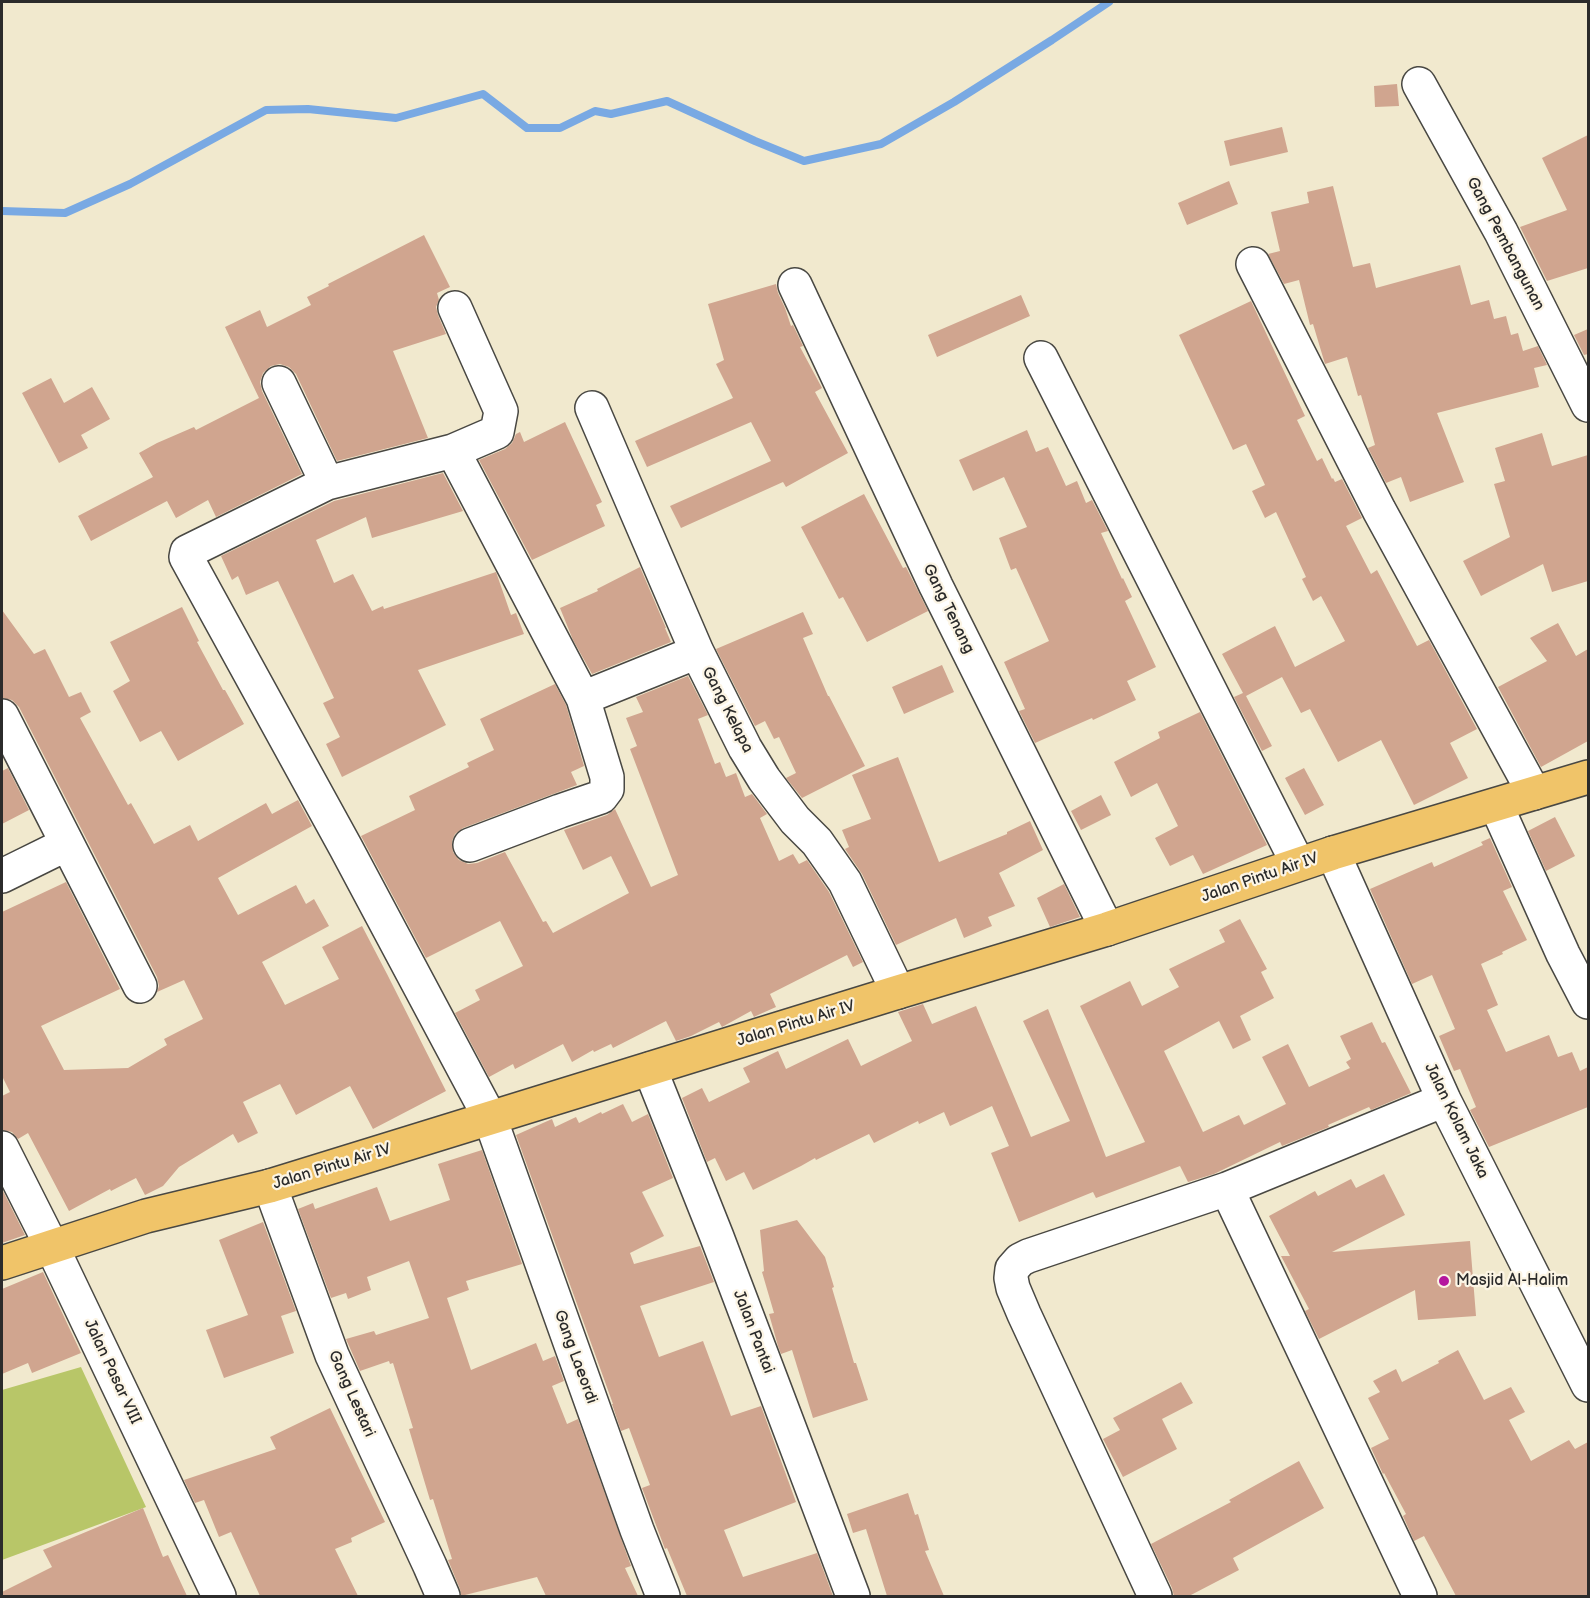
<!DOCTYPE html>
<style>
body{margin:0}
#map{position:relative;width:1590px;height:1598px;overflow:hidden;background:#f1e9ce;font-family:"Balsamiq Sans",sans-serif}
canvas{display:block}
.frame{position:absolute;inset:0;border:3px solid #2b2b2b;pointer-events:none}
</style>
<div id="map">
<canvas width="1590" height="1598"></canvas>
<div class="frame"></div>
</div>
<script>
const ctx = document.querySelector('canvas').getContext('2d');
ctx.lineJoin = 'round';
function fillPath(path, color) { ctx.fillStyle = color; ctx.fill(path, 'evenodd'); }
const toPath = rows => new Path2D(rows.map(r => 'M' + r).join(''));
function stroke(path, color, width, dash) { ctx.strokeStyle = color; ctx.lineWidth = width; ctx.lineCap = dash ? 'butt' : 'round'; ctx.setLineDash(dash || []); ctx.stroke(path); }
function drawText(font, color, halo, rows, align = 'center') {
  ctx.font = font + ' "Balsamiq Sans",sans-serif'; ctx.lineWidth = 4.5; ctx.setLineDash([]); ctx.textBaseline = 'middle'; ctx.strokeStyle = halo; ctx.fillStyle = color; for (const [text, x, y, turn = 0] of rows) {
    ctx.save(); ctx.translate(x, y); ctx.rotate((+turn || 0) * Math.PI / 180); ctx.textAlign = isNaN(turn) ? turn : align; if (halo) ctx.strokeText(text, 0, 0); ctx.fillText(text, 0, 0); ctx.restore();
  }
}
fillPath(toPath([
 [81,1367,146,1507,2,1560,2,1390]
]), '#b8c668');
stroke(toPath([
 [2,211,65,213,130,184,266,110,308,109,396,118,483,94,527,128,560,128,595,111,611,114,667,101,755,141,804,161,881,144,954,102,1052,40,1109,2]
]), '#79a9e3', 8);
fillPath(toPath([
 [1397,84,1399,106,1375,107,1374,86],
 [1282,127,1288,152,1230,166,1224,141],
 [1588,135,1588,268,1547,281,1520,227,1567,210,1542,158],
 [1229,181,1238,204,1187,225,1178,203],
 [1333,186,1353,267,1370,263,1376,288,1460,265,1471,305,1489,300,1494,319,1506,316,1511,335,1518,333,1523,351,1538,346,1547,365,1534,368,1539,387,1437,413,1464,482,1410,502,1401,477,1386,483,1368,448,1375,445,1361,395,1358,396,1347,357,1325,364,1313,324,1310,325,1299,280,1284,284,1268,254,1280,251,1271,212,1309,203,1307,192],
 [424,235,450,287,437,293,439,300,436,307,438,315,446,334,393,351,428,438,337,461,296,374,289,367,280,364,271,366,263,373,260,382,262,391,302,474,216,517,208,500,176,518,167,501,91,541,78,516,153,477,139,453,157,443,194,427,196,430,259,398,225,327,260,310,267,327,311,305,307,297,329,286,328,284],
 [776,284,778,293,785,308,791,326,793,325,803,346,800,347,822,388,815,392,848,453,786,487,783,482,681,528,670,506,771,461,751,422,647,467,635,441,733,398,716,364,724,360,708,304],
 [1021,295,1030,316,937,357,928,335],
 [1251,301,1305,416,1297,420,1317,461,1322,458,1332,479,1333,478,1335,482,1342,479,1362,518,1346,526,1371,574,1377,570,1417,646,1429,640,1477,729,1450,743,1468,778,1414,805,1381,740,1338,762,1310,709,1301,713,1282,677,1246,696,1272,746,1262,751,1234,697,1243,693,1222,654,1275,626,1295,667,1345,641,1321,596,1313,601,1302,579,1306,577,1276,512,1265,518,1252,491,1265,485,1246,444,1233,450,1179,335],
 [1588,329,1588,354,1584,355,1574,335],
 [51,378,64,403,92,387,110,419,81,435,88,448,59,463,22,393],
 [565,422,602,502,596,505,605,526,532,560,479,460,505,449,512,443,516,434,520,432,524,442],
 [1027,430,1036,452,1048,447,1066,486,1077,481,1086,503,1092,500,1108,531,1101,533,1122,579,1123,578,1132,597,1125,601,1156,667,1127,681,1136,700,1093,720,1092,718,1035,743,1019,711,1025,709,1004,662,1049,641,1016,568,1011,570,999,538,1027,527,1004,477,973,491,959,460],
 [1542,433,1552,466,1588,455,1588,581,1552,592,1543,564,1481,596,1463,561,1510,537,1494,484,1505,481,1495,448],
 [443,473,463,511,372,538,366,517,316,540,334,583,353,574,372,611,383,606,384,609,496,572,511,615,516,613,524,634,418,670,446,725,342,777,326,744,340,737,323,703,334,698,278,581,246,595,238,576,232,580,221,556,334,501],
 [864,494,903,568,906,567,928,611,867,642,843,597,839,599,801,527],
 [640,567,666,628,665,628,671,642,592,674,573,640,560,608,598,591,597,589],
 [182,607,199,641,197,642,223,690,225,690,244,724,178,761,161,731,140,742,113,691,130,681,110,642],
 [2,610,34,654,45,649,69,697,81,692,91,712,80,718,128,805,131,803,154,844,190,825,198,841,266,803,272,814,298,800,312,826,218,878,238,915,296,885,306,904,314,899,329,926,262,962,285,1005,339,979,322,947,362,926,387,974,446,1091,373,1129,350,1086,296,1115,280,1084,243,1102,258,1133,238,1143,233,1134,179,1167,163,1186,145,1195,136,1178,111,1191,110,1189,69,1211,28,1133,18,1139,12,1132,2,1130,2,1096,10,1092,2,1076,2,912,66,882,120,989,41,1026,64,1070,128,1068,167,1045,164,1039,203,1019,184,980,157,992,159,986,157,977,19,707,12,700,2,698],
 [803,612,813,634,803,638,828,696,829,696,865,766,802,798,786,778,796,773,779,737,774,739,765,721,755,726,716,649],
 [1558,623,1576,656,1588,649,1588,741,1541,767,1498,687,1547,661,1530,638],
 [942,665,954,692,904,714,892,687],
 [688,676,708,715,698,719,715,764,720,762,726,777,736,773,745,797,752,794,767,814,760,818,779,861,793,854,799,864,807,860,829,892,863,962,853,967,847,955,770,994,776,1007,758,1015,754,1017,751,1011,722,1027,719,1022,691,1036,676,1041,666,1021,613,1048,611,1044,594,1052,593,1050,572,1062,563,1044,515,1069,513,1064,489,1077,455,1013,480,1000,475,990,523,966,500,921,426,958,361,836,415,810,409,796,469,767,467,763,494,750,480,719,555,684,566,705,584,766,571,772,577,785,463,828,455,834,452,841,453,852,459,860,468,864,477,863,505,852,543,922,546,921,553,933,629,893,611,856,583,870,564,830,607,815,615,809,651,887,678,875,630,749,637,746,626,718,643,712,636,697],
 [1200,712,1267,845,1203,874,1193,855,1170,866,1155,838,1178,826,1157,783,1131,797,1114,762,1160,738,1158,732],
 [898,757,939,862,1007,834,1007,832,1030,821,1043,850,999,873,1015,906,988,917,992,926,964,938,956,918,896,945,862,874,845,849,849,847,842,830,871,819,852,775],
 [8,768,29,810,2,824,2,771],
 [1304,768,1324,805,1305,815,1285,778],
 [1101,795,1111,815,1081,830,1071,811],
 [1555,817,1575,856,1546,871,1528,831],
 [1490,838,1512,887,1503,891,1527,940,1502,952,1503,954,1481,964,1498,1005,1487,1010,1506,1052,1549,1035,1558,1057,1572,1052,1580,1071,1588,1067,1588,1107,1489,1147,1470,1110,1476,1107,1460,1069,1454,1071,1439,1036,1455,1029,1432,975,1412,984,1370,889,1432,862,1434,867,1483,845,1481,842],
 [1064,884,1080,917,1050,927,1037,898],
 [1240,919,1267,969,1261,972,1274,998,1240,1016,1251,1040,1233,1049,1219,1021,1164,1051,1203,1132,1239,1115,1244,1125,1286,1104,1262,1057,1288,1044,1309,1087,1350,1068,1346,1062,1351,1059,1340,1036,1372,1022,1382,1043,1385,1042,1411,1093,1371,1110,1369,1107,1328,1125,1329,1127,1282,1146,1280,1142,1214,1174,1188,1182,1180,1166,1096,1198,1093,1192,1019,1222,991,1153,1009,1146,992,1106,950,1126,944,1112,919,1124,918,1121,874,1143,869,1134,816,1160,815,1158,801,1166,753,1190,744,1172,726,1181,715,1158,707,1162,682,1098,702,1088,709,1102,750,1082,743,1068,778,1051,786,1069,848,1039,861,1066,912,1041,898,1012,923,1004,932,1024,976,1006,1031,1137,1070,1121,1023,1021,1048,1009,1106,1157,1145,1142,1080,1006,1130,981,1142,1006,1179,987,1169,969,1225,942,1219,930],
 [623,1104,632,1122,648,1114,673,1178,642,1192,664,1236,630,1253,634,1264,700,1246,714,1282,640,1306,659,1357,703,1341,731,1416,761,1406,796,1502,724,1530,743,1577,817,1553,833,1596,687,1596,667,1548,665,1549,642,1488,650,1485,629,1428,621,1431,612,1404,613,1404,516,1135,552,1119,555,1127,576,1117,579,1123,601,1112,602,1114],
 [482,1150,522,1264,466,1281,469,1290,447,1298,471,1370,536,1343,543,1361,555,1356,564,1381,552,1386,567,1424,578,1419,631,1566,625,1568,638,1596,546,1596,537,1577,461,1596,460,1589,448,1560,452,1559,433,1499,430,1500,421,1470,409,1429,413,1428,393,1363,390,1364,389,1361,360,1371,346,1339,374,1331,376,1335,429,1318,409,1261,367,1277,371,1290,348,1299,346,1293,331,1298,298,1209,313,1203,315,1209,377,1187,390,1221,450,1200,438,1164],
 [1384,1174,1405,1215,1332,1252,1470,1241,1476,1316,1418,1320,1415,1290,1319,1339,1305,1311,1309,1309,1281,1256,1290,1256,1269,1216,1315,1191,1318,1196,1351,1179,1356,1188],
 [2,1189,25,1235,2,1243],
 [797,1220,825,1257,834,1287,832,1288,854,1363,856,1363,868,1400,813,1418,792,1350,781,1354,778,1346,769,1314,774,1313,762,1272,764,1271,760,1230],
 [263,1222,296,1311,281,1316,294,1353,224,1378,206,1330,248,1315,219,1240],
 [43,1272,81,1353,32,1373,28,1363,2,1374,2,1289],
 [1458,1350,1484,1400,1511,1387,1525,1412,1509,1420,1531,1461,1569,1440,1575,1449,1588,1442,1588,1596,1456,1596,1424,1536,1414,1541,1403,1516,1406,1514,1384,1473,1383,1474,1371,1448,1389,1439,1368,1398,1380,1392,1373,1381,1396,1369,1402,1382,1439,1363,1438,1361],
 [1181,1382,1193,1403,1162,1419,1177,1449,1123,1477,1103,1439,1120,1430,1113,1418],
 [330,1408,385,1522,351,1538,352,1542,335,1549,358,1596,260,1596,231,1532,219,1537,204,1500,195,1503,184,1480,276,1449,270,1437],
 [1299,1461,1324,1508,1233,1558,1239,1570,1189,1596,1174,1596,1172,1588,1151,1544,1231,1502,1229,1500],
 [908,1493,915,1515,918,1514,929,1550,925,1551,944,1596,887,1596,866,1529,853,1533,847,1514],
 [143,1508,163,1557,168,1555,187,1596,2,1596,2,1592,52,1567,43,1550]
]), '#d0a58f');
const minor = toPath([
 [1419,84,1501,232,1588,405],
 [1253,264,1379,510,1534,793],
 [795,285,936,586,1107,929],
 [455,308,501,411,497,432,453,451,327,483,187,552,186,557,346,848,490,1118,637,1530,663,1596],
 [1041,358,1298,864],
 [279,383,327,483],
 [592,408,697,652,745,748,764,779,795,820,817,842,845,882,898,992],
 [453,451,583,698,607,777,607,789,601,797,560,811,470,845],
 [583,698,697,652],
 [2,716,140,986],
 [1496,805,1563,954,1588,1002],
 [1333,853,1444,1100,1588,1385],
 [2,876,67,844],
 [650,1069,717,1237,853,1596],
 [2,1148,52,1247,219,1596],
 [270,1186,332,1355,430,1566,443,1596],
 [1227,1189,1420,1596],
 [1155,1596,1024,1314,1013,1288,1011,1278,1012,1269,1020,1260,1028,1256,1227,1189,1444,1100]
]);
const major = toPath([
 [2,1263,146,1216,270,1186,898,992,1107,929,1333,853,1588,777]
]);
stroke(minor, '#494843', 36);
stroke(major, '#494843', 36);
stroke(minor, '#fff', 33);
stroke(major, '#f0c469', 33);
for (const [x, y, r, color] of [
 [1444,1281,6,"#b5179e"]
]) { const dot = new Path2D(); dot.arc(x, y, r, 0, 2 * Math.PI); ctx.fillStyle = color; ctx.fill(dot); stroke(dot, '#fcf5e5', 2); }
drawText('16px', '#2b2b2b', '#fcf5e5', [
 ["Gang Pembangunan",1505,244,62],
 ["Gang Tenang",948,609,64],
 ["Gang Kelapa",727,710,63],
 ["Jalan Pintu Air IV",1260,878,-19],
 ["Jalan Pintu Air IV",796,1024,-17],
 ["Jalan Kolam Jaka",1456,1121,64],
 ["Jalan Pintu Air IV",332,1167,-17],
 ["Jalan Pantai",753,1332,69],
 ["Gang Laeordi",575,1357,70],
 ["Jalan Pasar VIII",112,1372,65],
 ["Gang Lestari",351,1394,66]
]);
drawText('16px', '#2b2b2b', '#fcf5e5', [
 ["Masjid Al-Halim",1456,1281]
], 'left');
</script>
